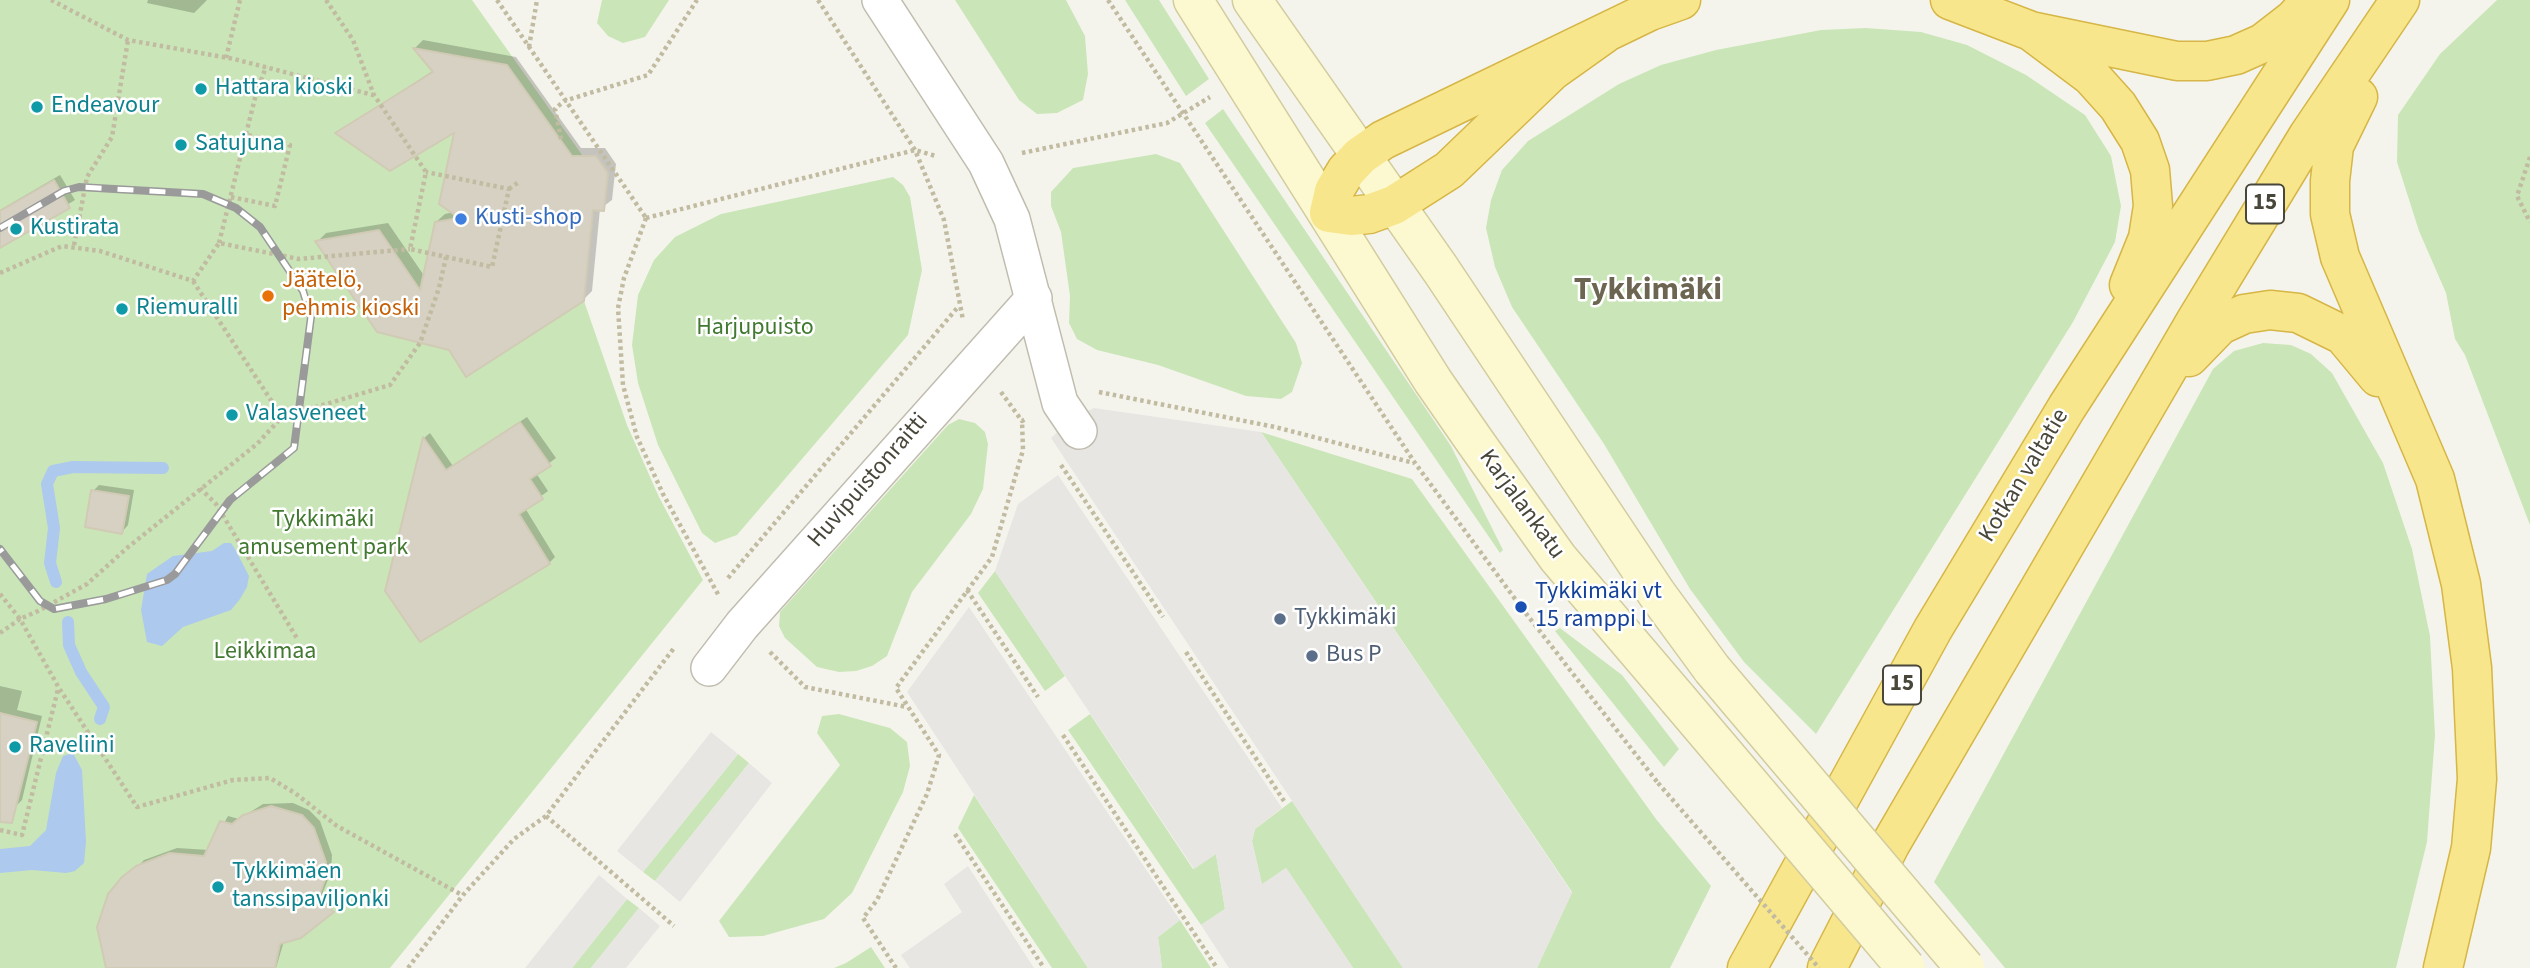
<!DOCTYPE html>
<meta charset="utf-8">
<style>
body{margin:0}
canvas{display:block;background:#f5f4ec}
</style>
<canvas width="2530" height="968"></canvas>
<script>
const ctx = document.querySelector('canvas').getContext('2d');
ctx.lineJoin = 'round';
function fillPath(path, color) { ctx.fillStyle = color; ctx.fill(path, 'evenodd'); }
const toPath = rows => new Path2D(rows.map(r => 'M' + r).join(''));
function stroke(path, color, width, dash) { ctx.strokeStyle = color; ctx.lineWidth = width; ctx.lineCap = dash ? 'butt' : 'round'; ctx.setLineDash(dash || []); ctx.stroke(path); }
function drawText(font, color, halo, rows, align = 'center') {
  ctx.font = font + ' "Source Sans 3",sans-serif'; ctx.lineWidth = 5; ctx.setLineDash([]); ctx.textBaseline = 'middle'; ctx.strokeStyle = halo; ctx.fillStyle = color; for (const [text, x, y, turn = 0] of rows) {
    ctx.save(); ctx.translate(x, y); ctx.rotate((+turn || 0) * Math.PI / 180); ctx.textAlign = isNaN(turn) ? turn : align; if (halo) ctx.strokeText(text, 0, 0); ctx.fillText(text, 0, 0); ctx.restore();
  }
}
fillPath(toPath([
 [0,0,472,0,597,176,584,301,627,425,659,497,703,580,390,968,0,968],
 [602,0,669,0,645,37,623,43,608,36,597,23],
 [955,0,1066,0,1085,36,1088,74,1083,100,1057,113,1037,114,1019,100],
 [1125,0,1159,0,1209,79,1186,96],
 [2497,0,2530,0,2530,525,2465,355,2455,339,2446,293,2419,231,2397,162,2398,115,2440,54],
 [1866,28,1921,32,1967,45,2026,75,2085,115,2111,156,2121,206,2115,242,2073,322,1816,734,1744,662,1690,589,1604,444,1512,307,1495,267,1486,228,1491,200,1502,170,1528,141,1619,84,1661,65,1716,50,1821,30],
 [1223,109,1451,446,1503,550,1500,553,1205,123],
 [1156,154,1180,163,1296,343,1302,363,1292,392,1281,399,1246,396,1158,365,1097,350,1077,339,1069,323,1070,296,1061,232,1051,206,1051,192,1073,168],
 [893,177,903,185,910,197,922,270,908,335,737,535,715,543,702,533,658,445,638,383,632,345,638,295,654,260,675,237,721,214],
 [2263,343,2291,345,2311,354,2332,373,2383,463,2412,549,2430,636,2435,735,2427,842,2396,968,2005,968,1934,882,2213,369,2234,351],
 [959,419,975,423,985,432,988,444,983,489,971,514,912,592,887,656,872,666,856,671,839,672,817,667,785,638,779,626,780,612,948,425],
 [1261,432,1412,479,1656,819,1711,886,1670,968,1537,968,1572,892],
 [995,571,1065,676,1045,691,978,593],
 [1560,628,1622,675,1679,749,1664,767,1555,631],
 [839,714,890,728,907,742,910,766,903,792,852,893,824,919,763,936,729,937,719,921,840,765,817,733,822,716],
 [1090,714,1193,869,1216,854,1225,909,1201,925,1068,730],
 [738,754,749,763,655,881,643,872],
 [974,795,1088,968,1052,968,958,828],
 [1292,801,1403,968,1353,968,1286,868,1262,885,1252,841,1255,829],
 [627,899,639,908,591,968,572,968],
 [1180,920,1211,968,1162,968,1158,937],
 [871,947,885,968,834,968,846,963]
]), '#cae6b8');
fillPath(toPath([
 [1094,408,1261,432,1572,893,1537,968,1403,968,1051,438,1071,419],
 [1058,475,1282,808,1255,829,1252,841,1262,884,1286,868,1353,968,1229,968,1201,925,1225,909,1216,854,1194,869,995,571,1018,504],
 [969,607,1180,920,1158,937,1162,968,1088,968,907,692],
 [711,732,738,754,643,872,617,851],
 [749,763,772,783,680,902,655,881],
 [968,866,1034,968,910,968,901,955,962,912,944,884],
 [599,875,627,899,572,968,525,968],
 [639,908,660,926,626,968,591,968]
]), '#e7e6e3');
fillPath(toPath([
 [224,543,231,543,235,549,249,576,247,587,240,599,231,610,183,627,162,646,147,642,141,610,147,574,173,556,212,551],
 [73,753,82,770,86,842,84,863,75,871,66,873,32,870,0,873,0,849,30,846,46,830,56,773,63,756]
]), '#adc9ed');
fillPath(toPath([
 [148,0,207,0,194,13,147,3],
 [423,40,516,57,581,148,605,148,616,164,612,200,600,209,592,291,583,300,450,349,318,241,326,233,388,223,425,277,436,222,445,214,454,212,456,129,338,133,434,70,415,48],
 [60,175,75,200,0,246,0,210],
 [527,417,556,458,536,473,548,491,525,508,555,557,549,563,387,591,424,438,430,433,453,466],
 [99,485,134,490,128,525,122,532,93,491],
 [0,686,22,691,17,710,42,716,22,800,16,806,0,803],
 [293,803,309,810,320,821,332,855,331,872,323,892,338,904,300,936,284,941,276,968,110,968,99,927,102,910,109,895,144,860,177,848,209,850,228,816,239,819,263,804]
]), '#0003');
stroke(toPath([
 [56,582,50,563,54,528,47,484,53,471,73,467,163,468],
 [68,622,69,645,81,672,104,707,100,719]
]), '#adc9ed', 12);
const building = toPath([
 [413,48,507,65,572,156,596,156,608,173,604,211,593,210,584,301,466,377,449,350,377,332,315,241,379,230,420,290,435,222,459,218,439,204,454,133,390,171,335,133,433,72,413,48],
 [54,180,70,208,0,248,0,211,54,180],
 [520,422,551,466,530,479,543,499,519,514,550,564,420,642,385,591,423,437,446,470,520,422],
 [91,490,129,496,122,534,85,527,91,490],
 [0,713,37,722,12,823,0,822,0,713],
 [271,806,302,815,314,828,326,862,325,880,318,899,334,912,301,938,280,944,275,968,106,968,97,927,108,894,122,877,136,866,170,853,204,856,220,821,232,824,243,815,271,806]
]);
fillPath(building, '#d6d1c2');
stroke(building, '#d1cab5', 2);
const minor = toPath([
 [880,0,986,163,1012,219,1060,403,1079,431],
 [709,668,742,625,1034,298]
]);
const secondary = toPath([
 [1193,0,1433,381,1476,443,1558,558,1678,699],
 [1252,0,1441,270,1657,594,1712,669]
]);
const trunk = toPath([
 [1950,0,2031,31,2177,61,2207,61,2236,55,2263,43,2294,19,2311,0],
 [2031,31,2091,76,2118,106,2140,141,2150,170,2153,206,2148,238,2129,285],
 [1604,34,1552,71,1449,170,1394,205,1369,214,1351,216,1329,213,1334,191,1346,171,1360,156,1383,140,1650,11,1681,0],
 [2358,97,2334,146,2330,181,2330,214,2340,257,2435,479,2461,584,2472,668,2477,779,2471,848,2443,968],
 [2189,357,2220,325,2244,314,2270,310,2298,313,2343,335,2378,377],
 [1747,968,1933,629,2067,407,2330,0],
 [1827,968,1890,845,2195,322,2308,136,2400,0]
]);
stroke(minor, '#c0bdaf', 38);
stroke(secondary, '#d2cc9e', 41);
stroke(trunk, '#d5b646', 41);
stroke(toPath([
 [51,0,128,40,234,59,373,95],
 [326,0,353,40,374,95,426,172,410,249,492,267,509,189,426,172],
 [497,0,646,218],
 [818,0,915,150,944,220,963,320],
 [1108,0,1415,463,1521,607,1658,783],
 [529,47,537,0],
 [226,58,240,0],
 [561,139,555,109,564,101,648,75,697,0],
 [1022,153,1167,123,1210,97],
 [2530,157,2517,196,2530,222],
 [509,189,520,181],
 [231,197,275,206,290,145,248,135],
 [646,218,624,278,618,308,623,385,637,437,663,494,719,596],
 [646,218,915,150,936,156],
 [219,243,256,94,266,67],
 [74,245,87,177,112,137,128,40],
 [0,273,62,246,100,251,193,281,219,243,299,259,410,249],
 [193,281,282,417],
 [1001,392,1022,421,1026,419],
 [1099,392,1275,427,1414,463],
 [1061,465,1163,617],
 [200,488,216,504,298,640],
 [728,578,958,307],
 [967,590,1038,697],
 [0,594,20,619,38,611,87,584,127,548,257,444,282,417,390,385,420,343,439,288,446,257],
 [0,633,20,619,59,688,137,807,233,780,270,778,295,793,337,826,462,895],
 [770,652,805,687,907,707],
 [1186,652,1284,801],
 [1063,735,1217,968],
 [546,816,674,926],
 [0,830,22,835,58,689],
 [955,834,1044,968],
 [408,968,463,895,514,839,546,816,674,648],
 [896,968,863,918,877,900,927,794,939,755,896,688,992,557,1023,450,1022,421]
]), '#c1bba1', 4.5, [3.5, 3.5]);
stroke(minor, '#fff', 35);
stroke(secondary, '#fcf8cf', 38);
stroke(trunk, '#f8e68c', 38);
const rail = toPath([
 [0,228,64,191,79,187,203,194,236,208,260,227,303,291,311,317,294,448,230,500,175,574,167,580,106,599,54,609,40,601,0,549]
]);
stroke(rail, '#9a9a9a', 8);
stroke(rail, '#fff', 5, [16]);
const secondaryBridge = toPath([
 [1712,669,1965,968],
 [1678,699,1906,968]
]);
stroke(secondaryBridge, '#d2cc9e', 41, []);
stroke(toPath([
 [1658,783,1819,968]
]), '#c1bba1', 4.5, [3.5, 3.5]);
stroke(secondaryBridge, '#fcf8cf', 38);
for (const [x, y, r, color] of [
 [201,89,7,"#0f9aa8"],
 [37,107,7,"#0f9aa8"],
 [181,145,7,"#0f9aa8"],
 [461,219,7,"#3f7fe0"],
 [16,229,7,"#0f9aa8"],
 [268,296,7,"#e8710a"],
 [122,309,7,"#0f9aa8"],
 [232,415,7,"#0f9aa8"],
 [1521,607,7,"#1a4fb4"],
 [1280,619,7,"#5c6f8a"],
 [1312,656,7,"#5c6f8a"],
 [15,747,7,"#0f9aa8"],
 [218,887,7,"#0f9aa8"]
]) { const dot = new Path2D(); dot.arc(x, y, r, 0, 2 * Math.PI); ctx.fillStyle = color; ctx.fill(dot); stroke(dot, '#fff', 2.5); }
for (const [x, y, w] of [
 [2265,204,38],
 [1902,685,38]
]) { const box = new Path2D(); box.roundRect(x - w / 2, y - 19.5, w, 39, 5); ctx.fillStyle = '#fff'; ctx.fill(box); stroke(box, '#49463a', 2); }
drawText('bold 23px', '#49463a', null, [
 ["15",2265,204],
 ["15",1902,685]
]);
drawText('24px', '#0d838f', '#fff', [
 ["Hattara kioski",215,89],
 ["Endeavour",51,107],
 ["Satujuna",195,145],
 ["Kustirata",30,229],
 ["Riemuralli",136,309],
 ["Valasveneet",246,415],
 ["Raveliini",29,747],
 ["Tykkimäen",232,873],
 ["tanssipaviljonki",232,901]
], 'left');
drawText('24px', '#366cbe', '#fff', [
 ["Kusti-shop",475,219]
], 'left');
drawText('24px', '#c56008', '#fff', [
 ["Jäätelö,",282,282],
 ["pehmis kioski",282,310]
], 'left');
drawText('24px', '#40792f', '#fff', [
 ["Harjupuisto",755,329],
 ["Tykkimäki",323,521],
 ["amusement park",323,549],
 ["Leikkimaa",265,653]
]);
drawText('24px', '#49463a', '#fff', [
 ["Kotkan valtatie",2025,476,-59],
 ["Huvipuistonraitti",869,481,-49],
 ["Karjalankatu",1521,505,54]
]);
drawText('24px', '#164399', '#fff', [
 ["Tykkimäki vt",1535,593],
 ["15 ramppi L",1535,621]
], 'left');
drawText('24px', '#4e5e75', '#fff', [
 ["Tykkimäki",1294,619],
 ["Bus P",1326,656]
], 'left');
drawText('bold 32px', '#6c6551', '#fff', [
 ["Tykkimäki",1648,292]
]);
</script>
